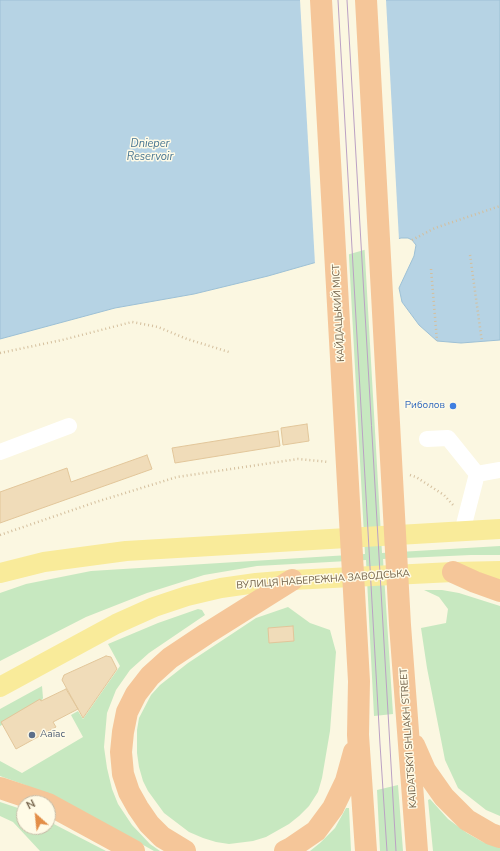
<!DOCTYPE html>
<meta charset="utf-8">
<style>
body{margin:0}
#map{position:relative;width:500px;height:851px;overflow:hidden;background:#fbf7e1;font-family:"Nunito Sans",sans-serif}
canvas{display:block}
.north{position:absolute;left:16px;top:795px;width:40px;height:40px;box-sizing:border-box;background:#fffbe7;border:1px solid #c7bda8;border-radius:50%;rotate:333deg;font-size:11px;font-weight:700;line-height:16px;text-align:center;color:#726149}
.north::after{content:'';display:block;margin:auto;width:14px;height:18px;background:#e38e48;clip-path:polygon(50% 0,100% 100%,50% 72%,0 100%)}
</style>
<div id="map">
<canvas width="500" height="851"></canvas>
<div class="north">N</div>
</div>
<script>
const ctx = document.querySelector('canvas').getContext('2d');
ctx.lineJoin = 'round';
function fillPath(path, color) { ctx.fillStyle = color; ctx.fill(path, 'evenodd'); }
const toPath = rows => new Path2D(rows.map(r => 'M' + r).join(''));
function stroke(path, color, width, dash) { ctx.strokeStyle = color; ctx.lineWidth = width; ctx.lineCap = dash ? 'butt' : 'round'; ctx.setLineDash(dash || []); ctx.stroke(path); }
function drawText(font, color, halo, rows, align = 'center') {
  ctx.font = font + ' "Nunito Sans",sans-serif'; ctx.lineWidth = 3; ctx.setLineDash([]); ctx.textBaseline = 'middle'; ctx.strokeStyle = halo; ctx.fillStyle = color; for (const [text, x, y, turn = 0] of rows) {
    ctx.save(); ctx.translate(x, y); ctx.rotate((+turn || 0) * Math.PI / 180); ctx.textAlign = isNaN(turn) ? turn : align; if (halo) ctx.strokeText(text, 0, 0); ctx.fillText(text, 0, 0); ctx.restore();
  }
}
fillPath(toPath([
 [345,182,363,222,382,553,500,546,500,555,471,555,383,559,393,714,374,716,366,560,257,566,204,575,147,593,86,617,0,661,0,593,26,584,91,571,365,554],
 [424,590,442,590,459,593,500,606,500,816,486,810,458,788,445,760,427,668,421,628,446,623,448,609,439,597],
 [288,607,310,623,330,630,336,652,330,731,322,778,318,792,309,806,299,816,289,824,266,837,253,841,229,844,216,842,203,838,189,832,164,813,148,791,143,781,139,767,137,753,137,730,139,718,151,695,160,685,188,663,256,618],
 [198,609,202,610,205,615,149,653,130,670,116,690,107,713,104,747,107,768,112,789,118,804,132,825,150,844,160,851,154,851,102,822,25,785,0,776,0,761,22,773,83,737,71,715,78,711,83,719,120,666,108,644,158,623],
 [42,686,43,698,41,702,0,726,0,709],
 [398,785,403,851,380,851,377,790],
 [430,799,448,819,467,833,483,842,500,848,500,851,433,851,428,800],
 [0,802,24,810,24,827,48,827,48,821,106,851,40,851,13,822,0,816],
 [346,808,349,808,351,851,310,851,320,843,335,828]
]), '#c7e8c0');
const water = toPath([
 [0,0,500,0,500,340,461,343,437,341,419,325,402,302,399,288,414,256,416,245,412,240,408,238,401,238,268,276,194,294,115,308,0,339,0,0]
]);
fillPath(water, '#b6d3e4');
stroke(water, '#9dc0d5', 1);
fillPath(toPath([
 [300,0,386,0,399,240,315,264]
]), '#fbf7e1');
const building = toPath([
 [307,424,309,441,283,445,281,428,307,424],
 [278,431,280,446,175,463,172,448,278,431],
 [147,455,152,469,0,523,0,492,67,468,71,482,147,455],
 [293,626,294,641,269,643,268,628,293,626],
 [106,656,111,657,117,669,83,718,62,680,64,675,106,656],
 [66,689,78,709,53,722,56,727,16,749,1,722,40,699,41,701,66,689]
]);
fillPath(building, '#f0dcb9');
stroke(building, '#e2c69a', 1);
stroke(toPath([
 [412,240,435,228,500,206],
 [470,255,482,342],
 [431,269,437,341],
 [0,353,62,340,132,322,158,327,187,339,229,352],
 [410,475,416,477,444,495,453,505],
 [0,535,96,502,177,477,298,459,329,462]
]), '#d4bf9d', 2.5, [1, 3]);
stroke(toPath([
 [427,439,448,438,477,474],
 [0,452,69,426],
 [462,532,477,474,500,470]
]), '#fff', 16);
stroke(toPath([
 [0,573,44,562,126,551,500,529],
 [0,687,116,624,154,607,187,596,221,588,256,583,292,580,453,572,500,571]
]), '#f9eb9a', 20);
stroke(toPath([
 [321,0,359,681,358,735,366,851],
 [366,0,400,625,417,851],
 [453,572,475,582,500,591],
 [414,745,425,770,444,797,467,820,491,834,500,837],
 [0,788,45,803],
 [48,804,134,851],
 [185,851,162,837,149,824,138,808,129,792,123,774,121,752,123,732,127,712,136,694,150,676,170,658,206,634,292,580],
 [285,851,291,848,316,831,333,808,346,781,354,752]
]), '#f5c699', 22);
stroke(toPath([
 [338,0,380,744,387,851],
 [347,0,396,851]
]), '#bba1c4', 1);
for (const [x, y, r, color] of [
 [453,406,4,"#3f7fe0"],
 [32,735,4,"#5c6f8a"]
]) { const dot = new Path2D(); dot.arc(x, y, r, 0, 2 * Math.PI); ctx.fillStyle = color; ctx.fill(dot); stroke(dot, '#fffbe7', 1.5); }
drawText('10px', '#726149', '#fffbe7', [
 ["КАЙДАЦЬКИЙ МІСТ",339,313,-93],
 ["ВУЛИЦЯ НАБЕРЕЖНА ЗАВОДСЬКА",323,580,-4],
 ["KAIDATSKYI SHLIAKH STREET",409,738,-94]
]);
drawText('10px', '#366cbe', '#fffbe7', [
 ["Риболов",445,406]
], 'right');
drawText('10px', '#4e5e75', '#fffbe7', [
 ["Ааїас",40,735]
], 'left');
drawText('italic 11px', '#497692', '#fffbe7', [
 ["Dnieper",150,144],
 ["Reservoir",150,157]
]);
</script>
